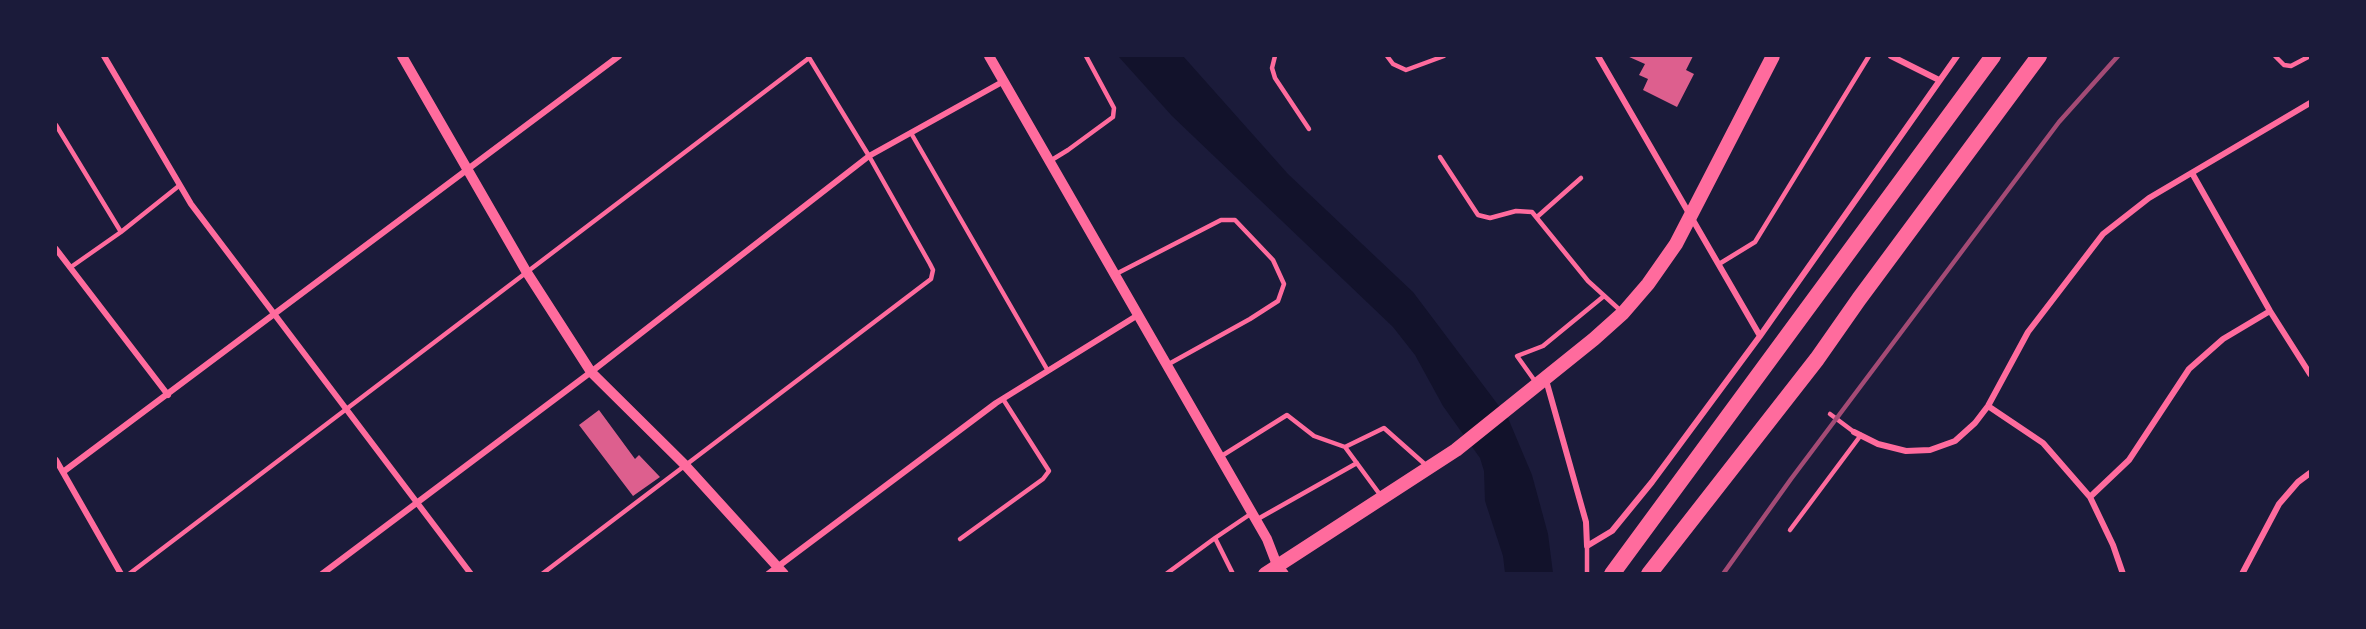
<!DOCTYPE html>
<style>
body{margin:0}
#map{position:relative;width:2366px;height:629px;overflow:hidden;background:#1b1b3a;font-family:"DM Sans",sans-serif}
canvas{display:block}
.frame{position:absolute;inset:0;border:57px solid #1b1b3a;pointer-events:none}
</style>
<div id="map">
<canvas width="2366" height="629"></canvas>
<div class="frame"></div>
</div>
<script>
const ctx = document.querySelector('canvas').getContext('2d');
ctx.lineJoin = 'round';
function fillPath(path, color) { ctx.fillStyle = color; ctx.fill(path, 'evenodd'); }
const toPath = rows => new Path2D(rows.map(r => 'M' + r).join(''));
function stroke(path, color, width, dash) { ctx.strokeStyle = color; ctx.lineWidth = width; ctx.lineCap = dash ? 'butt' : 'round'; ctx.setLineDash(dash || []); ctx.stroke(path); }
fillPath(toPath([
 [1118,56,1183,56,1288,174,1413,292,1508,418,1532,475,1548,534,1553,573,1505,573,1503,556,1485,501,1484,471,1480,458,1443,406,1415,355,1393,327,1172,116]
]), '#12122b');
fillPath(toPath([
 [1627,56,1693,56,1686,70,1694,74,1677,107,1643,90,1648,79,1639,75,1645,64],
 [599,410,635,459,639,455,660,477,633,496,579,425]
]), '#dd5f8e');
stroke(toPath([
 [1275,56,1272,68,1275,78,1309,129],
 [1387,56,1393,64,1406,70,1444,56],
 [2275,56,2284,65,2291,66,2310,56],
 [56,125,121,232],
 [911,133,1048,371],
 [1440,157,1478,215,1490,218,1516,211,1532,212,1588,281,1621,311],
 [1050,161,1068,150,1113,117,1114,108,1086,56],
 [1537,217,1581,178],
 [1719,264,1755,242,1869,56],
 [71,267,121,232,180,185],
 [1116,274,1221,220,1235,220,1273,260,1284,284,1278,301,1250,319,1167,365],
 [1537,384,1517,356,1543,346,1604,296],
 [1830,414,1854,432],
 [1345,447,1384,428,1428,467],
 [1220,457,1287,415,1314,436,1345,447,1381,496],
 [1256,520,1357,463],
 [1790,530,1861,435],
 [1215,538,1252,513],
 [960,539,1043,479,1049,471,1003,399],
 [1587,546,1587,574],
 [129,574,809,58],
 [542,574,931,279,933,270,930,264,869,156,808,56],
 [1166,574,1215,538,1233,574]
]), '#ff6b9d', 4.5);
stroke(toPath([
 [104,56,191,204,471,574],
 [1598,56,1760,336],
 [1891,56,1939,80],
 [2192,173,2270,311,2310,374],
 [56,249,168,395],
 [1546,380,1586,522,1587,546,1612,531,1652,482,1760,336,1957,56],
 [1988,406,2043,443,2090,497,2113,545,2123,574],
 [1854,432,1878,444,1906,451,1930,450,1955,441,1975,423,1988,406,2028,332,2103,234,2149,198,2310,103],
 [56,460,121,574],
 [63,472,619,56],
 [2090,497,2129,460,2189,369,2223,339,2270,311],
 [322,574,591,372,869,156,1004,81],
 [768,574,996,403,1138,315],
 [2242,574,2279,504,2298,482,2310,473]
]), '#ff6b9d', 6);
stroke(toPath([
 [402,56,526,271,591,372,685,465,784,574],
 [989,56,1267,539,1277,565,1284,574]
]), '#ff6b9d', 10);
stroke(toPath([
 [1265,574,1456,450,1594,339,1623,313,1648,284,1676,244,1773,56]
]), '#ff6b9d', 14);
stroke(toPath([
 [1612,574,1993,56],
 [1649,574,1817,359,1859,299,2039,56]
]), '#ff6b9d', 16);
stroke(toPath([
 [1723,574,1791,479,2059,122,2118,56]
]), '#a44b75', 4.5);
</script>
